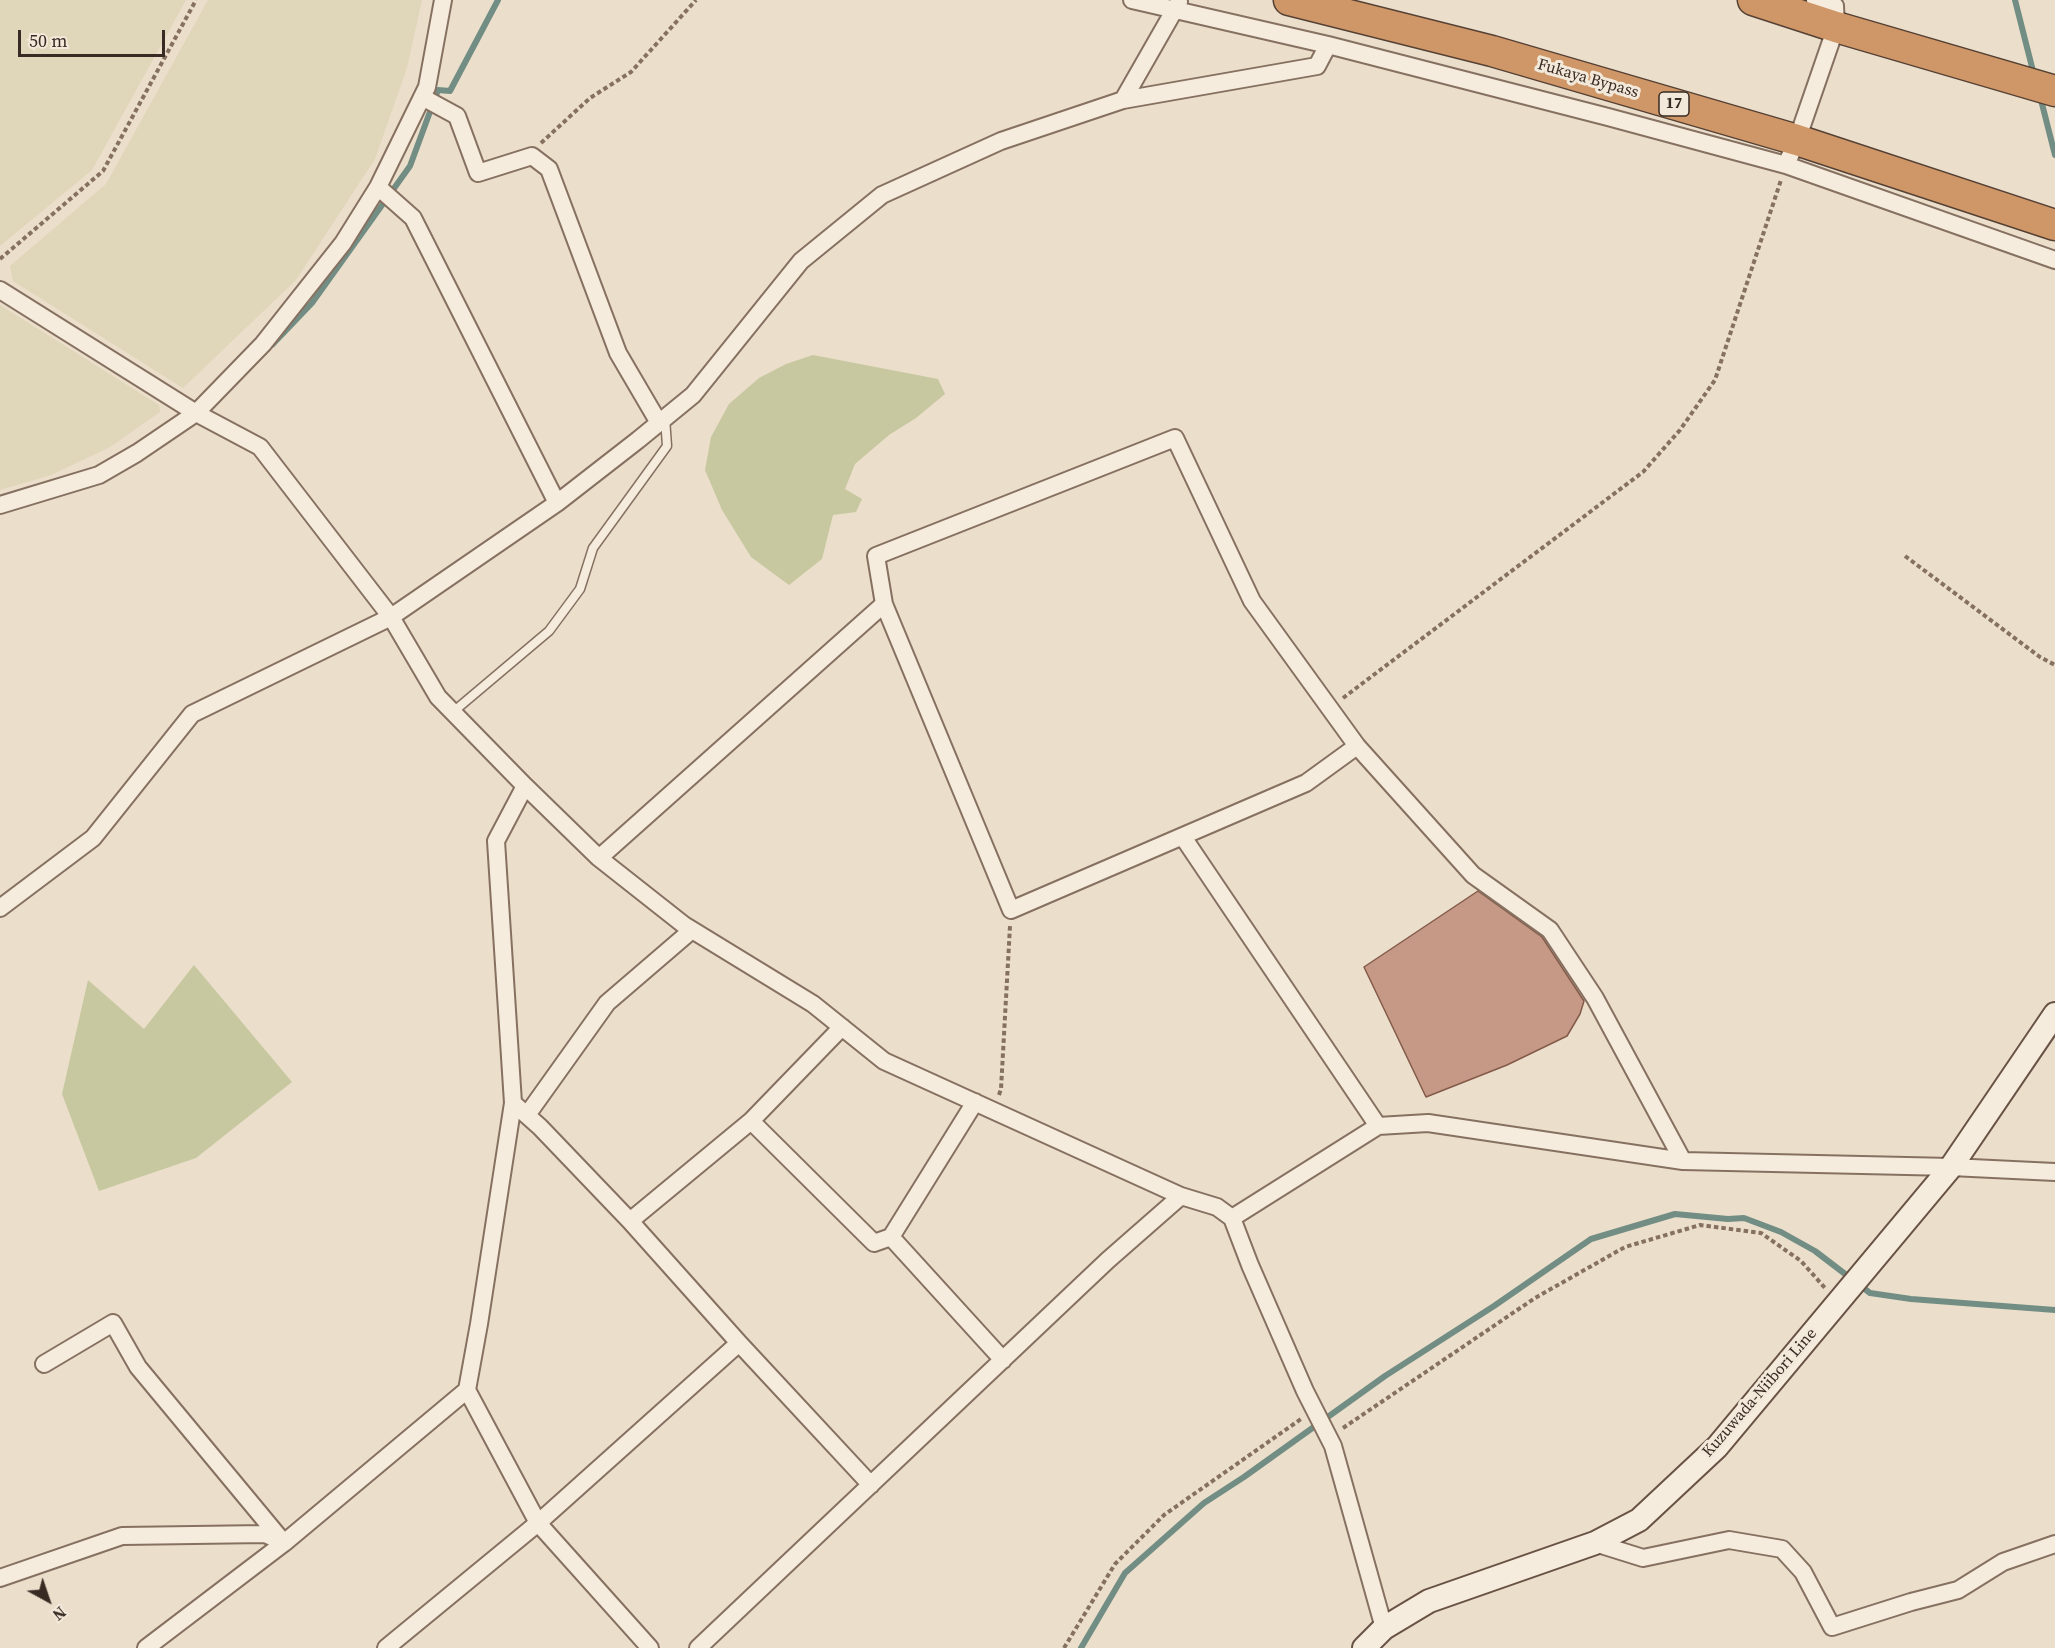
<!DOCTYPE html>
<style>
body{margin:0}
#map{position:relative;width:2055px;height:1648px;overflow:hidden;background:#ebdecb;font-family:"Source Serif 4",serif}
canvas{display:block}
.north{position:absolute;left:18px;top:1570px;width:60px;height:60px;-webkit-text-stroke:4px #f3e9da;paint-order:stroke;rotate:140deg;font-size:16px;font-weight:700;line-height:24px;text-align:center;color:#382b23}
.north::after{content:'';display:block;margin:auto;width:21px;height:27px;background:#382b23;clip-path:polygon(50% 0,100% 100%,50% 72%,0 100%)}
.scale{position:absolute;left:18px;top:30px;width:147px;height:27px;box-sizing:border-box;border:3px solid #382b23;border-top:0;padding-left:8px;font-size:18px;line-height:21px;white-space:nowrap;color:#382b23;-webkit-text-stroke:4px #f3e9da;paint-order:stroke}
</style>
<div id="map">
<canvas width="2055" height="1648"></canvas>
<div class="north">N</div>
<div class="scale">50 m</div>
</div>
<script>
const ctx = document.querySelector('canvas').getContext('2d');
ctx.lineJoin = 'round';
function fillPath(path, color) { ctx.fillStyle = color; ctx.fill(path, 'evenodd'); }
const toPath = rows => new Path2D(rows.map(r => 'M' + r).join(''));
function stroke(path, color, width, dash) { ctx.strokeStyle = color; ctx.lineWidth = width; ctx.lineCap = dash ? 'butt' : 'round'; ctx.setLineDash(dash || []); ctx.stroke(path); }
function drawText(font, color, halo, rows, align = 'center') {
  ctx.font = font + ' "Source Serif 4",serif'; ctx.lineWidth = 6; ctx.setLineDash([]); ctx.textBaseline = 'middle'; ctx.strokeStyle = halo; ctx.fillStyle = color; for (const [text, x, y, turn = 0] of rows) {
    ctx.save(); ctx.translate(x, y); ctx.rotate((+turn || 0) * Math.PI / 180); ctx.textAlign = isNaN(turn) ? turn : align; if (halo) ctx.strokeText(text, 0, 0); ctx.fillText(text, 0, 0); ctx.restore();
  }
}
fillPath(toPath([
 [0,0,186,0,92,170,0,246],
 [208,0,422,0,407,68,375,159,296,280,183,388,13,281,10,266,106,184],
 [0,305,159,405,160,412,110,447,51,475,0,490]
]), '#e0d6b9');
fillPath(toPath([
 [813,355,938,379,945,394,916,418,889,435,855,464,845,489,862,499,856,512,833,515,822,559,789,585,751,557,722,510,705,470,711,437,729,404,759,378,786,364],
 [194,965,292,1082,196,1158,99,1191,62,1094,88,980,144,1029]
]), '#c7c8a0');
stroke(toPath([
 [2015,0,2034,75],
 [2040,96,2055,155],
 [272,345,312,303,410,166,438,90,450,91,498,0],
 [1081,1648,1125,1573,1204,1503,1244,1477,1385,1376,1494,1306,1591,1239,1675,1214,1728,1219,1744,1218,1781,1232,1815,1251,1870,1293,1911,1299,2055,1310]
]), '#728e84', 6);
const building = toPath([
 [1478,891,1542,937,1584,1001,1580,1014,1567,1036,1507,1065,1426,1097,1364,967,1478,891]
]);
fillPath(building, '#c59985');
stroke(building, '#835a49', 1.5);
const lane = toPath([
 [453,712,549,631,580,589,593,548,667,446,665,418]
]);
const street = toPath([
 [1132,0,1328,45,1608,117,1786,165,2055,260],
 [1815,0,1835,6],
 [422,97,457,116,478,173,532,156,549,169,618,353,659,423],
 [1123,100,1179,2],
 [1786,165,1797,140,1836,27,1835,6],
 [378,187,413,218,557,503],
 [0,290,196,413,260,447,391,617,438,697,525,786,599,858,684,925,813,1004,884,1061,1181,1196,1217,1207,1232,1218,1250,1265,1305,1391,1333,1446,1384,1628],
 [0,505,99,475,137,453,196,413,263,344,343,243,378,187,427,87,443,0],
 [1357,746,1306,783,1011,910,884,604,876,556,1175,438,1252,601,1357,746,1473,875,1550,930,1595,998,1683,1161],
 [525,786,496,841,513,1103,479,1324,467,1390,538,1523,650,1648],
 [1183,837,1378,1126],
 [599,858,884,604],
 [0,908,93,838,192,714,391,617,557,503,638,440,693,395,801,261,882,195,1001,141,1123,100,1317,66,1328,45],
 [513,1103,540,1127,630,1221,739,1343,871,1485],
 [527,1115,607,1003,692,930],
 [751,1121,874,1243,891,1237,1003,1360],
 [1232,1218,1378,1126,1428,1123,1683,1161,1951,1167,2055,1172],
 [630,1221,751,1121,842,1027],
 [891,1237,975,1102],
 [44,1364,113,1323,138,1367,284,1543],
 [1595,1543,1643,1558,1729,1540,1782,1549,1803,1572,1832,1627,1911,1602,1958,1590,2003,1562,2055,1544],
 [0,1578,122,1536,265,1534,283,1542],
 [146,1648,284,1543,467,1390],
 [386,1648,538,1523,739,1343],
 [698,1648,1108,1260,1181,1196]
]);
const secondary = toPath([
 [1364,1648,1384,1628,1429,1601,1595,1543,1639,1520,1717,1447,1951,1167,2055,1014]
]);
const highway = toPath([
 [1289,0,1492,51,1797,140,2055,225],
 [1753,0,1836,27,2055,91]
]);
stroke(lane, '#867161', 11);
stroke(street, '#867161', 20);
stroke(secondary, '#685244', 26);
stroke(highway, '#554034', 33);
stroke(toPath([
 [541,143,590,98,631,72,696,0],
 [0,259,103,171,196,0],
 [1905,556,2040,657,2055,665],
 [1343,698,1643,472,1680,430,1715,380,1781,180],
 [999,1095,1001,1089,1010,926],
 [1343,1428,1535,1298,1625,1247,1700,1225,1761,1233,1801,1261,1825,1288],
 [1064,1648,1115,1564,1164,1515,1301,1419]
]), '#867161', 4, [4.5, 3]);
stroke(lane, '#f6ecde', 8);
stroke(street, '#f6ecde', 16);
stroke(secondary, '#f6ecde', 22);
stroke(highway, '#cf9767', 30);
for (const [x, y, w] of [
 [1674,104,30]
]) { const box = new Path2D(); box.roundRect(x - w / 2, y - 12, w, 24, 4.5); ctx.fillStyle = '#f3e9da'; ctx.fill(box); stroke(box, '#382b23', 1.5); }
drawText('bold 15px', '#382b23', null, [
 ["17",1674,104]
]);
drawText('16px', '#382b23', '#f3e9da', [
 ["Fukaya Bypass",1588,79,16],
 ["Kuzuwada-Niibori Line",1760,1393,-49]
]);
</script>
